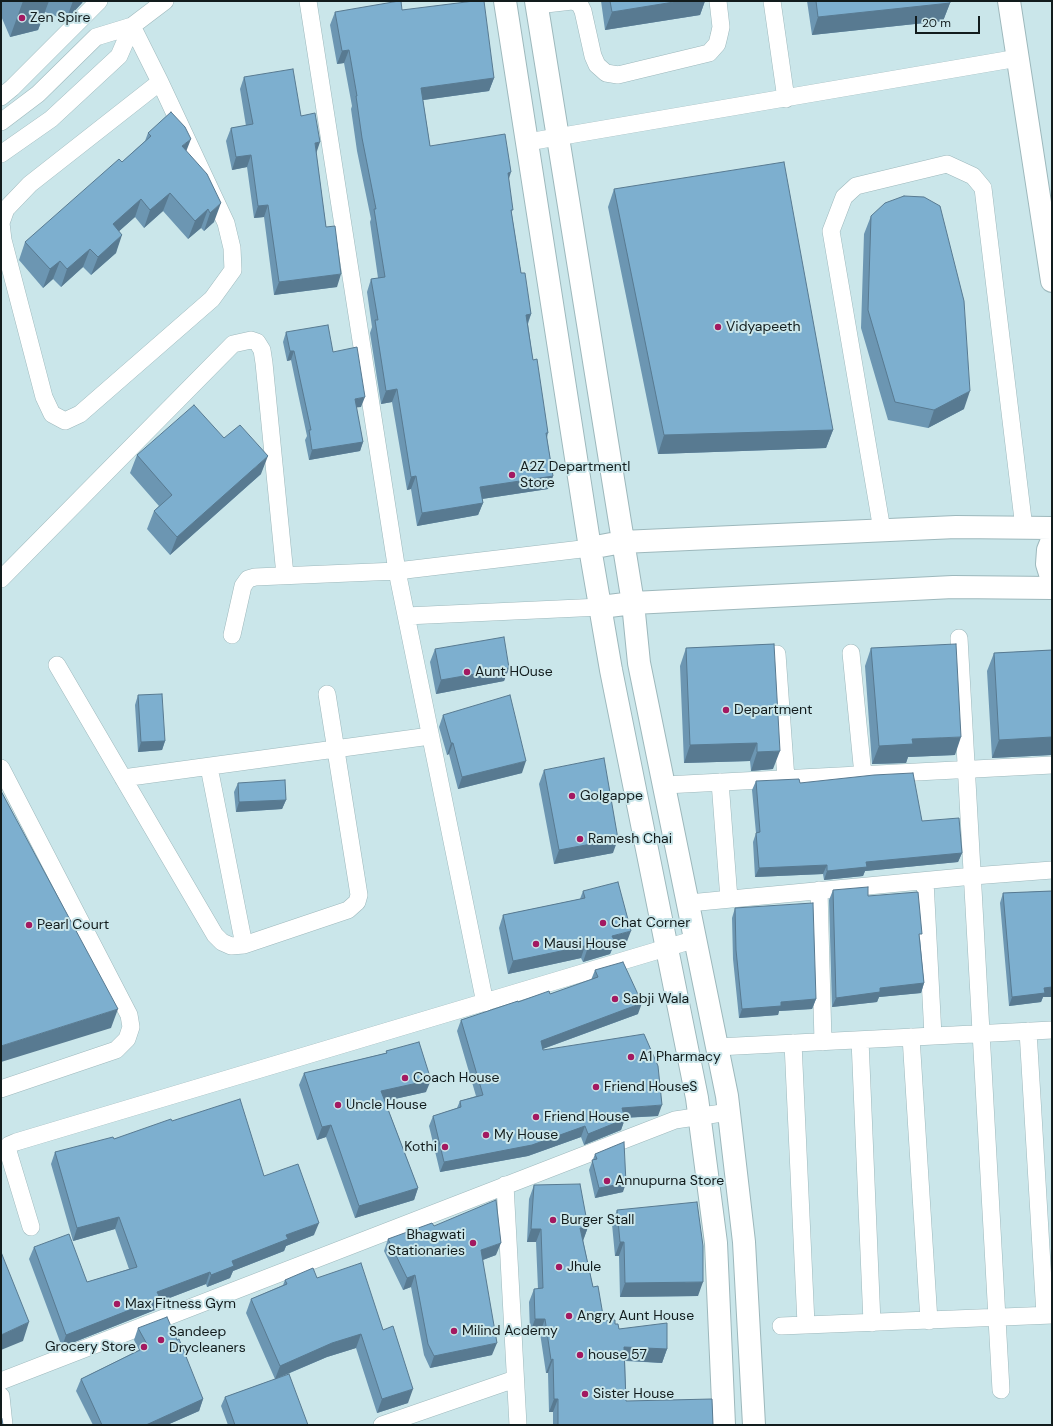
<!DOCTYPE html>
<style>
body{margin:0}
#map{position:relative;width:1053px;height:1426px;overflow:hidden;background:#cae6ea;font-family:"DM Sans",sans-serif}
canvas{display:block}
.frame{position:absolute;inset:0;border:2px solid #121c1d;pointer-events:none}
.scale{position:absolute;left:915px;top:16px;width:65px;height:18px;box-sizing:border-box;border:2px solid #121c1d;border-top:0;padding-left:5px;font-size:12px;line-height:14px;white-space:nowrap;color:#121c1d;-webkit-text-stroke:3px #cae6ea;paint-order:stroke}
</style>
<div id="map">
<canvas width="1053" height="1426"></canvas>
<div class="frame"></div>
<div class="scale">20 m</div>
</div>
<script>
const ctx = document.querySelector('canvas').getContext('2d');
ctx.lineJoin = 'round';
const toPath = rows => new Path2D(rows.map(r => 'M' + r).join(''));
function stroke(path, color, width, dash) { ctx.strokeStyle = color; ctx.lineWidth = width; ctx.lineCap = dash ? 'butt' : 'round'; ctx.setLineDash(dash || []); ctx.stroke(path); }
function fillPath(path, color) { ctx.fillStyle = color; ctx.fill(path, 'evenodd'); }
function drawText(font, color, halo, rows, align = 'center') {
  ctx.font = font + ' "DM Sans",sans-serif'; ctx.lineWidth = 4; ctx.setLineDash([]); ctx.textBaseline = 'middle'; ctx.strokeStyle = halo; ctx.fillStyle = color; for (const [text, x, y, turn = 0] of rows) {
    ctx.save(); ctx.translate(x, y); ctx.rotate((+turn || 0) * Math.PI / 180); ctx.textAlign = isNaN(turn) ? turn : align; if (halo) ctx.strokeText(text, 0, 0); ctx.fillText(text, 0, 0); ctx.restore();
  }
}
const minor = toPath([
 [308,1,397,571,485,1003],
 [772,1,786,99],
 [537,5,572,1,579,3,583,11,593,56,597,65,606,73,618,75,709,53,717,44,719,36,721,27,718,1],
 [132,26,160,82,226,223,232,248,233,270,212,299,80,414,65,421,52,414,44,397,3,240,1,223,6,209,30,184,160,82],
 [1,97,12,88,99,1],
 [1,122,38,94,96,37,132,26,165,1],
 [528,142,1018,58],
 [1,154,51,119,119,56,132,26],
 [882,530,831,231,844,197,856,186,947,164,973,176,983,188,1024,528],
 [1,579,233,344,251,340,257,342,262,350,264,363,285,575],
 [406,616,601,607],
 [232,635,243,586,248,579,255,577,397,571,590,548],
 [959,638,1001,1390],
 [851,653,863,775],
 [777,654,786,779],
 [57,665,215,935,222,942,231,946,244,945,348,910,357,902,359,895,327,694],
 [209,767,244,945],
 [1,768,129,1015,131,1027,127,1039,116,1050,1,1089],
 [123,778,430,736],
 [720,782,729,899],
 [665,785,1052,765],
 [925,881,933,1036],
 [819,890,823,1042],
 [689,903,973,876,1052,870],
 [1028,1031,1045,1315],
 [911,1037,929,1321],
 [860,1040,872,1323],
 [793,1043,806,1324],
 [717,1047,1052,1030],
 [505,1185,518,1425],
 [31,1227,8,1151,9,1145,16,1142,696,939],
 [781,1326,1052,1315],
 [1,1381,675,1120,729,1112],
 [1,1396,4,1425],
 [382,1425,515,1379]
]);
const tertiary = toPath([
 [505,1,590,548,611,670,697,1098,716,1243,724,1425],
 [536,1,633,603,639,663,727,1096,744,1242,754,1425],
 [1009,1,1052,281],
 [1052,540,1048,550,1047,564,1052,580],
 [590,548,622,542,956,527,1052,528],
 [601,607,633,603,953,587,1052,588]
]);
stroke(minor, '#9db8bc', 18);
stroke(tertiary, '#9db8bc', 24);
stroke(minor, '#fff', 17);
stroke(tertiary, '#fff', 22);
fillPath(toPath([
 [1,1,83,1,82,3,66,20,45,12,38,30,10,37,1,16],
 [601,1,705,1,700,15,605,30],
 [807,1,950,1,950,3,943,21,812,35],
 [402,10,494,78,489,91,423,100,430,146,509,180,512,215,521,273,531,314,528,324,533,360,548,433,547,438,553,476,548,489,482,499,483,503,478,515,417,526,411,489,407,490,392,402,381,404,370,333,372,327,367,292,371,279,378,278,370,222,371,219,357,151,351,109,352,106,344,63,337,64,330,25,335,12],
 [244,77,301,116,316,152,326,227,337,287,274,295,264,217,254,218,247,167,232,170,226,141,231,128,246,126,240,89],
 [148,133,186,151,214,222,204,231,201,228,188,239,163,211,144,228,135,217,119,231,116,253,91,275,83,267,61,287,53,279,43,288,19,260,25,242,122,162,145,141],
 [614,189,833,430,826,448,658,454,608,207],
 [871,216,964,409,928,428,888,420,861,328,864,234],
 [286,332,333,352,361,407,356,407,363,442,360,451,309,460,305,440,307,436,297,389,291,360,287,361,283,342],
 [224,438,261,474,170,555,147,529,154,511,159,506,130,473,137,455],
 [774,644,773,769,751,771,750,761,684,763,680,666,686,648],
 [871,648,955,755,908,757,906,763,872,764,865,666],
 [435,649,509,668,504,681,436,694,430,662],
 [1052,650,1052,755,992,758,987,671,994,653],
 [138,695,165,741,162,750,138,752,135,705],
 [443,715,522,773,458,789,449,754,447,755,439,727],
 [544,770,613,853,554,864,539,784],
 [756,781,800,783,922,821,962,853,958,862,865,871,863,876,824,880,823,874,755,877,753,842,756,833,752,790],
 [238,783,286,800,282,809,236,812,234,792],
 [833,890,868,896,920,939,924,983,921,993,879,997,877,1002,832,1007,829,900],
 [583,891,626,944,613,947,610,954,583,962,581,958,508,974,499,928,503,915,580,899],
 [1052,891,1052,997,1043,997,1041,1002,1009,1006,1000,903,1003,893],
 [735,908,816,999,812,1009,779,1011,778,1015,739,1018,733,959,732,918],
 [595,970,638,1014,543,1049,543,1050,658,1116,625,1118,621,1130,584,1145,581,1137,528,1156,440,1172,429,1126,433,1116,457,1108,460,1101,476,1096,457,1031,461,1020,518,1002,550,994,591,980],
 [386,1051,426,1092,385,1101,418,1188,414,1200,355,1218,326,1137,317,1140,299,1085,304,1073,386,1053],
 [172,1121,264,1176,314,1235,286,1246,284,1251,233,1271,230,1278,207,1287,206,1284,159,1302,155,1310,62,1347,29,1259,34,1247,87,1282,129,1269,115,1229,73,1241,51,1164,55,1152,114,1139],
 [595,1154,623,1192,595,1198,589,1170],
 [534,1185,588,1227,583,1240,593,1287,604,1321,615,1324,619,1329,667,1349,662,1363,625,1361,626,1401,713,1425,553,1425,553,1412,549,1412,548,1373,546,1373,540,1333,530,1333,529,1302,534,1289,538,1289,536,1242,527,1242,529,1199],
 [617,1210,698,1296,620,1297,619,1256,615,1256,612,1224],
 [434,1226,496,1255,483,1260,492,1355,430,1368,424,1355,411,1287,403,1290,384,1251,388,1239],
 [317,1278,383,1330,408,1403,377,1413,356,1348,327,1357,276,1379,308,1425,228,1425,221,1406,225,1397,275,1379,246,1313,251,1299,283,1285,285,1280],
 [138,1328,177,1340,203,1399,199,1411,167,1425,93,1425,76,1391,81,1379,139,1350,134,1340]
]), '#6c96b2');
fillPath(toPath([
 [23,1,49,1,38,30,10,37],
 [73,1,83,1,82,3,66,20],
 [680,1,705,1,700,15,605,30,612,12],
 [950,3,943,21,812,35,818,17],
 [349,50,344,63,337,64,342,51],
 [494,78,489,91,416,101,421,88],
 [191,139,184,157,182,146],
 [320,142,316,154,315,143],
 [251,155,247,167,232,170,236,157],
 [511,172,507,185,508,173],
 [170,193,163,211,144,228,150,210],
 [141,199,135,217,107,242,113,224],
 [221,203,214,222,204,231,210,213],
 [268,205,264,217,254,218,258,206],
 [208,209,201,228,188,239,195,221],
 [122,235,116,253,91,275,98,257],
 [90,249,83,267,61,287,67,269],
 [60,261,53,279,43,288,50,269],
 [341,274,337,287,274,295,279,282],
 [531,314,526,327,526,315],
 [290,351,294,351,291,360,287,361],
 [397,389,392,402,381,404,386,391],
 [970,391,964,409,928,428,934,410],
 [365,397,361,407,351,408,355,399],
 [833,430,826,448,658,454,664,435],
 [363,442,360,451,309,460,312,450],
 [268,456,261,474,170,555,177,537],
 [416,476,411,489,407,490,411,477],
 [553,476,548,489,475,500,480,487],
 [483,503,478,515,417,526,422,513],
 [509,668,504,681,436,694,441,680],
 [961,737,955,755,908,757,906,763,872,764,879,746,912,739],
 [1052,737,1051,755,992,758,999,740],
 [165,741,162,750,138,752,141,742],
 [451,743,453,743,449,754,447,755],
 [757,743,750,761,684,763,690,745],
 [780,751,773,769,751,771,757,752],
 [526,761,522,773,458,789,462,777],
 [286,800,282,809,236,812,239,802],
 [618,839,613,853,554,864,559,850],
 [962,853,958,862,865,871,863,876,824,880,827,871,866,862],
 [827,865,823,874,755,877,759,868],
 [631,931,626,944,613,947,610,954,583,962,587,950,612,936],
 [585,946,581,958,508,974,513,961],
 [924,983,921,993,879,997,877,1002,832,1007,836,998,880,988],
 [1052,987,1052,997,1043,997,1041,1002,1009,1006,1012,997,1044,988],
 [816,999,812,1009,779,1011,778,1015,739,1018,742,1009,781,1002],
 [642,1003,638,1014,537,1051,541,1041],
 [118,1009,111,1028,1,1062,1,1046],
 [431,1080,426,1092,377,1103,381,1091],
 [662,1105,658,1116,618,1118,622,1108],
 [625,1119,621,1130,584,1145,588,1134],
 [331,1125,326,1137,317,1140,322,1127],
 [585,1126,581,1137,528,1156,440,1172,444,1162],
 [626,1183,623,1192,595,1198,599,1188],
 [418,1188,414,1200,355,1218,359,1206],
 [119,1217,115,1229,73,1241,77,1228],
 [319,1223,314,1235,286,1246,284,1251,233,1271,230,1278,207,1287,211,1275,232,1261,286,1235],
 [588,1227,583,1241,580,1228],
 [531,1229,541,1229,536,1242,527,1242],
 [620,1242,624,1242,619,1256,615,1256],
 [501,1243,496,1255,477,1262,481,1250],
 [210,1272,206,1284,159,1302,155,1310,62,1347,66,1335,157,1292],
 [415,1275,411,1287,403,1290,407,1278],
 [703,1282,698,1296,620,1297,625,1283],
 [535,1319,545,1319,540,1333,530,1333],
 [29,1322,23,1341,1,1350,1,1335],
 [361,1334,356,1348,327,1357,275,1379,280,1366,332,1343],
 [497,1343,492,1355,430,1368,434,1356],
 [624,1347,667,1349,662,1363,619,1360],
 [553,1359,548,1373,546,1373,551,1360],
 [413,1389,408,1403,377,1413,382,1399],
 [203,1399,199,1411,167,1425,146,1425],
 [554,1399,558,1399,553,1412,549,1412]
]), '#587a91');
const building = toPath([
 [399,1,401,1,402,10,474,1,484,1,494,78,421,88,430,146,505,134,511,172,508,173,513,210,511,210,521,273,525,273,531,314,526,315,533,360,537,359,548,433,546,433,553,476,480,487,483,503,422,513,416,476,411,477,397,389,386,391,375,320,378,320,371,279,385,277,374,209,376,209,362,138,356,96,357,96,349,50,342,51,335,12,399,1],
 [610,1,680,1,612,12,610,1],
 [816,1,950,1,950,3,818,17,816,1],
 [293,69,301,116,315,113,320,142,315,143,326,227,335,226,341,274,279,282,268,205,258,206,251,155,236,157,231,128,253,124,244,77,293,69],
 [171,112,185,127,191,139,182,146,207,174,221,203,210,213,208,209,195,221,170,193,150,210,141,199,113,224,122,235,98,257,90,249,67,269,60,261,50,269,25,242,119,159,122,162,151,136,148,133,171,112],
 [784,162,833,430,664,435,614,189,784,162],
 [904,196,924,197,940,206,964,301,970,391,934,410,895,402,868,310,871,216,885,203,904,196],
 [328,325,333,352,357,347,365,397,355,399,363,442,312,450,309,430,311,430,300,379,294,351,290,351,286,332,328,325],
 [194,405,224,438,240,425,268,456,177,537,154,511,172,495,137,455,194,405],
 [504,637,509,668,441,680,435,649,504,637],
 [774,644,780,751,757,752,757,743,690,745,686,648,774,644],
 [956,644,961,737,912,739,913,744,879,746,871,648,956,644],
 [1052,650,1052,737,999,740,994,653,1052,650],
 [162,694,165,741,141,742,138,695,162,694],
 [510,695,526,761,462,777,453,743,451,743,443,715,510,695],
 [604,758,618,839,559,850,544,770,604,758],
 [913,773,922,821,959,818,962,853,866,862,867,867,827,871,827,865,759,868,756,833,760,832,756,781,799,779,800,783,874,775,913,773],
 [285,780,286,800,239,802,238,783,285,780],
 [1,791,118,1009,1,1046,1,791],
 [618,882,631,931,612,936,615,942,587,950,585,946,513,961,503,915,585,898,583,891,618,882],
 [868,887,868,896,918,892,922,934,919,934,924,983,880,988,880,992,836,998,833,890,868,887],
 [1052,891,1052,987,1044,988,1045,993,1012,997,1003,893,1052,891],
 [813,903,816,999,781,1002,781,1006,742,1009,736,950,735,908,813,903],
 [623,962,642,1003,541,1041,543,1050,644,1034,658,1066,662,1105,622,1108,625,1119,588,1134,585,1126,532,1145,444,1162,433,1116,461,1107,460,1101,483,1095,461,1020,518,1001,518,1002,549,991,550,994,598,977,595,970,623,962],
 [419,1042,431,1080,381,1091,418,1188,359,1206,331,1125,322,1127,304,1073,387,1053,386,1051,419,1042],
 [240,1099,264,1176,298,1164,319,1223,286,1235,288,1239,232,1261,234,1266,211,1275,210,1272,157,1292,160,1298,66,1335,34,1247,69,1234,87,1282,137,1267,119,1217,77,1228,55,1152,113,1137,114,1139,171,1119,172,1121,240,1099],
 [624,1142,626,1183,599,1188,592,1160,597,1159,595,1154,624,1142],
 [580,1184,588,1227,580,1228,593,1287,598,1286,604,1321,615,1320,615,1324,618,1324,619,1329,667,1323,667,1349,624,1347,626,1401,712,1399,713,1425,558,1425,558,1399,554,1399,553,1359,551,1360,545,1319,535,1319,534,1289,543,1288,541,1229,531,1229,534,1185,580,1184],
 [496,1200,501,1243,481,1250,497,1343,434,1356,428,1344,415,1275,407,1278,388,1239,432,1223,434,1226,496,1200],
 [697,1202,703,1246,703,1282,625,1283,624,1242,620,1242,617,1210,697,1202],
 [1,1252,29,1322,1,1335,1,1252],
 [361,1263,383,1330,393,1326,413,1389,382,1399,361,1334,332,1343,280,1366,251,1299,287,1284,285,1280,313,1268,317,1278,361,1263],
 [167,1317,177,1340,179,1339,203,1399,146,1425,102,1425,81,1379,148,1346,138,1328,167,1317],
 [289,1374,308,1425,235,1425,225,1397,289,1374],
 [2,1419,3,1425,1,1425,1,1420,2,1419]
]);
fillPath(building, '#7dafcf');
stroke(building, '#587a91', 1);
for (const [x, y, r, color] of [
 [22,18,4,"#a31961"],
 [718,327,4,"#a31961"],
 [512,475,4,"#a31961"],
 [467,672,4,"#a31961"],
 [726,710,4,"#a31961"],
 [572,796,4,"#a31961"],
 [580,839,4,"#a31961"],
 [603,923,4,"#a31961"],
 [29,925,4,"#a31961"],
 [536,944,4,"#a31961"],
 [615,999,4,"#a31961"],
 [631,1057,4,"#a31961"],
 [405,1078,4,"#a31961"],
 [596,1087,4,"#a31961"],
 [338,1105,4,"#a31961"],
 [536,1117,4,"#a31961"],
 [486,1135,4,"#a31961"],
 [445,1147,4,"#a31961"],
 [607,1181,4,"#a31961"],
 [553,1220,4,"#a31961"],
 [473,1243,4,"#a31961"],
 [559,1267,4,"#a31961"],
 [117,1304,4,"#a31961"],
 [569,1316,4,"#a31961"],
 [454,1331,4,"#a31961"],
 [161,1340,4,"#a31961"],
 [144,1347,4,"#a31961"],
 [580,1355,4,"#a31961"],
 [585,1394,4,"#a31961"]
]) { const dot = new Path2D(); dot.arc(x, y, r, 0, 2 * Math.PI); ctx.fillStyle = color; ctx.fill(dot); stroke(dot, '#cae6ea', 1.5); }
drawText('14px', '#121c1d', '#cae6ea', [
 ["Zen Spire",30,18],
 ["Vidyapeeth",726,327],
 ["A2Z Departmentl",520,467],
 ["Store",520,483],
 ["Aunt HOuse",475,672],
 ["Department",734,710],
 ["Golgappe",580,796],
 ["Ramesh Chai",588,839],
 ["Chat Corner",611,923],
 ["Pearl Court",37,925],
 ["Mausi House",544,944],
 ["Sabji Wala",623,999],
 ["A1 Pharmacy",639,1057],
 ["Coach House",413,1078],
 ["Friend HouseS",604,1087],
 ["Uncle House",346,1105],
 ["Friend House",544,1117],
 ["My House",494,1135],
 ["Kothi",437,1147,"right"],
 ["Annupurna Store",615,1181],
 ["Burger Stall",561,1220],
 ["Bhagwati",465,1235,"right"],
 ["Stationaries",465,1251,"right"],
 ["Jhule",567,1267],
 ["Max Fitness Gym",125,1304],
 ["Angry Aunt House",577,1316],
 ["Milind Acdemy",462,1331],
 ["Sandeep",169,1332],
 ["Drycleaners",169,1348],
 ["Grocery Store",136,1347,"right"],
 ["house 57",588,1355],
 ["Sister House",593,1394]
], 'left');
</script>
